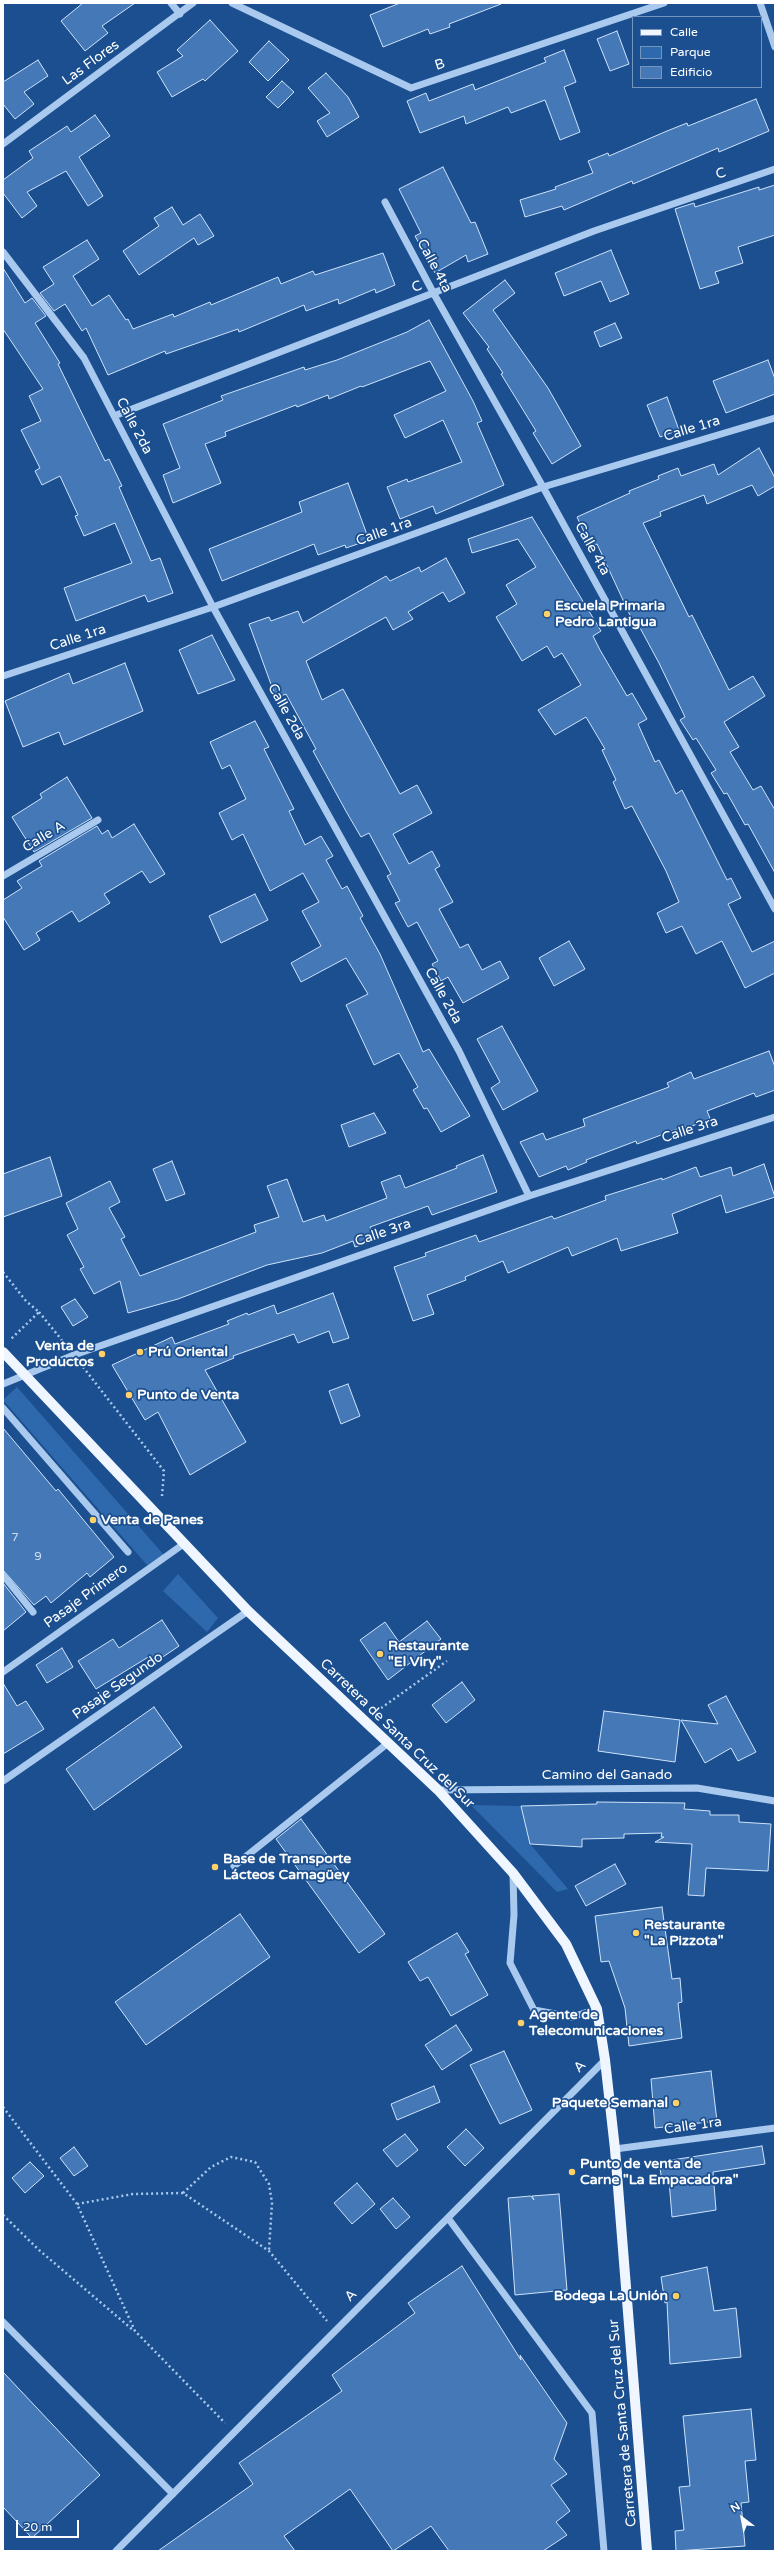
<!DOCTYPE html>
<meta charset="utf-8">
<style>
body{margin:0}
#map{position:relative;width:778px;height:2554px;overflow:hidden;background:#1b4f8f;font-family:"Varela Round",sans-serif}
canvas{display:block}
.frame{position:absolute;inset:0;border:4px solid #fff;pointer-events:none}
.legend{position:absolute;left:632px;top:16px;width:130px;height:72px;box-sizing:border-box;background:#1b4f8f;border:1px solid #7695bc;margin:0;padding:5px 7px;list-style:none;font-size:12px;color:#fff}
.legend li{display:flex;align-items:center;gap:8px;height:20px}
.legend b{width:20px;border:1px solid #7695bc}
.north{position:absolute;left:722px;top:2498px;width:40px;height:40px;-webkit-text-stroke:3px #1b4f8f;paint-order:stroke;rotate:328deg;font-size:11px;font-weight:700;line-height:16px;text-align:center;color:#fff}
.north::after{content:'';display:block;margin:auto;width:14px;height:18px;background:#fff;clip-path:polygon(50% 0,100% 100%,50% 72%,0 100%)}
.scale{position:absolute;left:16px;top:2520px;width:63px;height:18px;box-sizing:border-box;border:2px solid #fff;border-top:0;padding-left:5px;font-size:12px;line-height:14px;white-space:nowrap;color:#fff;-webkit-text-stroke:3px #1b4f8f;paint-order:stroke}
</style>
<div id="map">
<canvas width="778" height="2554"></canvas>
<div class="frame"></div>
<ul class="legend">
<li><b style="height:5px;background:#f0f6ff"></b>Calle</li>
<li><b style="height:11px;background:#2e69ad"></b>Parque</li>
<li><b style="height:11px;background:#4478b7"></b>Edificio</li>
</ul>
<div class="north">N</div>
<div class="scale">20 m</div>
</div>
<script>
const ctx = document.querySelector('canvas').getContext('2d');
ctx.lineJoin = 'round';
function fillPath(path, color) { ctx.fillStyle = color; ctx.fill(path, 'evenodd'); }
const toPath = rows => new Path2D(rows.map(r => 'M' + r).join(''));
function stroke(path, color, width, dash) { ctx.strokeStyle = color; ctx.lineWidth = width; ctx.lineCap = dash ? 'butt' : 'round'; ctx.setLineDash(dash || []); ctx.stroke(path); }
function drawText(font, color, halo, rows, align = 'center') {
  ctx.font = font + ' "Varela Round",sans-serif'; ctx.lineWidth = 3.5; ctx.setLineDash([]); ctx.textBaseline = 'middle'; ctx.strokeStyle = halo; ctx.fillStyle = color; for (const [text, x, y, turn = 0] of rows) {
    ctx.save(); ctx.translate(x, y); ctx.rotate((+turn || 0) * Math.PI / 180); ctx.textAlign = isNaN(turn) ? turn : align; if (halo) ctx.strokeText(text, 0, 0); ctx.fillText(text, 0, 0); ctx.restore();
  }
}
fillPath(toPath([
 [17,1387,164,1555,147,1565,3,1400],
 [178,1574,218,1618,207,1632,163,1591],
 [471,1805,521,1806,530,1844,568,1889,557,1892]
]), '#2e69ad');
const building = toPath([
 [83,3,135,3,102,26,108,33,85,51,61,21,83,3],
 [400,3,500,3,501,4,449,24,450,27,430,34,428,29,383,47,370,15,400,3],
 [210,20,238,51,205,81,203,79,172,97,157,72,183,56,177,50,210,20],
 [617,31,629,64,610,71,597,39,617,31],
 [269,41,289,60,268,81,249,62,269,41],
 [564,50,576,82,564,87,580,132,560,140,545,100,511,113,508,107,466,124,464,116,420,133,407,101,426,93,429,101,473,84,475,90,546,62,544,58,564,50],
 [38,60,48,76,24,92,34,104,15,119,3,104,3,82,38,60],
 [326,73,348,97,359,117,327,137,317,121,330,113,308,88,326,73],
 [282,81,294,92,278,108,266,97,282,81],
 [756,99,769,131,719,152,718,148,633,184,632,181,564,210,562,206,525,217,520,200,556,189,555,187,593,173,588,161,608,153,609,156,667,131,687,123,688,126,756,99],
 [95,115,110,136,79,157,103,196,88,206,66,171,27,192,37,206,22,218,3,193,3,180,33,158,29,151,67,126,71,132,95,115],
 [443,167,471,223,475,222,488,254,468,262,466,255,435,273,415,236,421,233,399,189,443,167],
 [775,185,775,235,738,247,743,263,715,272,719,283,700,289,675,209,694,203,695,207,759,187,759,190,775,185],
 [172,207,183,225,200,214,214,236,198,245,194,238,139,275,123,251,159,226,154,218,172,207],
 [87,240,99,259,73,276,92,306,109,295,126,320,128,319,133,329,173,314,174,317,210,302,211,305,278,277,281,284,313,271,315,275,383,253,395,285,376,293,375,289,339,304,338,299,306,311,304,305,239,332,238,329,166,354,165,351,108,375,86,328,82,331,65,304,54,311,40,293,54,284,43,267,87,240],
 [611,250,629,294,610,302,601,281,564,296,555,273,611,250],
 [3,268,25,303,32,298,46,316,35,323,60,363,58,364,105,461,109,459,122,486,119,487,151,561,160,558,173,593,148,602,145,595,76,621,64,588,132,563,115,523,84,536,75,516,78,515,60,476,42,485,35,471,40,468,21,430,41,421,29,396,43,389,3,329,3,268],
 [505,280,515,293,493,310,548,388,581,446,552,464,533,433,536,431,501,374,503,373,487,349,489,347,463,313,505,280],
 [429,320,473,401,482,421,477,423,504,485,436,514,433,506,400,519,387,487,407,479,408,482,462,462,443,420,405,438,394,415,446,391,430,361,362,387,361,386,329,399,328,395,297,407,296,405,225,432,226,436,205,444,221,483,173,503,163,475,180,468,163,424,223,400,221,396,304,367,305,370,337,360,407,332,429,320],
 [615,323,622,338,600,347,594,332,615,323],
 [768,360,775,379,775,394,726,413,713,381,768,360],
 [667,397,679,430,660,437,647,405,667,397],
 [759,448,775,478,775,486,758,496,752,485,707,504,704,495,660,512,661,516,643,523,689,617,692,615,729,690,753,676,765,696,724,722,739,747,730,752,753,790,761,786,775,810,775,873,748,824,745,825,727,793,724,794,711,773,716,770,696,738,693,740,680,720,685,717,659,663,639,626,636,628,597,544,591,547,577,517,630,493,629,491,659,479,658,476,678,468,681,476,714,464,718,475,759,448],
 [348,483,369,540,346,548,345,545,318,555,314,544,222,581,209,549,302,512,299,502,348,483],
 [532,517,601,631,593,636,600,650,627,696,632,693,647,719,638,724,655,762,659,760,676,794,682,790,727,880,731,878,741,898,728,904,752,952,775,941,775,973,745,988,722,941,696,954,682,926,666,933,657,913,679,902,666,871,632,806,625,809,613,782,616,780,602,750,605,749,586,717,555,735,538,710,581,685,562,653,554,658,547,646,522,661,496,617,517,604,506,585,536,567,518,539,472,553,468,539,532,517],
 [446,558,465,593,449,602,443,592,408,612,413,619,393,630,386,617,306,661,322,700,343,689,400,794,417,785,432,813,393,834,409,864,432,851,440,866,435,869,453,902,439,909,460,948,468,944,482,970,500,961,509,978,463,1003,448,977,441,981,432,964,438,961,417,922,408,927,395,903,400,901,387,876,391,874,369,833,361,837,347,813,313,751,316,749,286,694,276,698,249,624,269,617,271,621,298,611,303,623,386,576,390,581,419,567,421,572,446,558],
 [212,635,235,680,198,694,179,650,212,635],
 [125,663,143,711,64,745,59,732,23,747,5,701,69,673,73,684,125,663],
 [255,721,269,747,264,749,294,809,289,811,305,845,321,836,333,856,326,860,342,889,347,886,363,916,360,918,380,954,423,1052,429,1049,470,1116,441,1132,427,1108,424,1109,413,1090,418,1087,399,1053,374,1065,346,1005,368,994,346,958,301,982,291,963,321,946,302,911,319,902,303,873,270,891,243,834,232,840,219,813,246,799,230,765,222,769,210,742,255,721],
 [67,777,92,818,34,852,12,817,42,798,40,794,67,777],
 [134,824,165,874,150,883,142,871,104,894,110,903,79,922,72,911,36,933,40,940,24,950,3,917,3,900,22,888,17,881,42,866,39,861,97,826,102,834,108,830,112,838,134,824],
 [255,894,268,920,221,943,209,916,255,894],
 [569,941,585,969,554,986,539,958,569,941],
 [502,1026,538,1091,503,1110,491,1088,500,1082,477,1039,502,1026],
 [769,1051,775,1067,775,1090,756,1097,754,1093,707,1111,710,1118,686,1129,685,1126,637,1144,636,1141,586,1160,587,1162,568,1170,566,1166,539,1177,520,1142,543,1133,546,1140,585,1126,583,1119,669,1087,667,1083,691,1072,694,1079,769,1051],
 [374,1113,386,1133,349,1147,341,1125,374,1113],
 [483,1155,497,1192,432,1215,428,1206,370,1227,375,1240,355,1247,353,1241,322,1253,267,1265,178,1299,128,1313,120,1281,94,1294,80,1269,84,1267,67,1235,78,1229,66,1203,110,1181,120,1202,109,1208,125,1237,121,1239,140,1276,256,1232,254,1225,279,1217,267,1186,287,1179,303,1222,324,1215,326,1221,387,1198,381,1182,400,1175,405,1188,457,1168,456,1166,483,1155],
 [50,1157,62,1196,3,1217,3,1174,50,1157],
 [172,1161,185,1194,166,1201,153,1169,172,1161],
 [764,1164,775,1197,726,1213,721,1195,672,1214,678,1233,621,1251,617,1238,572,1256,568,1247,508,1273,503,1261,465,1277,466,1280,427,1295,434,1314,413,1321,394,1267,426,1256,425,1253,476,1235,479,1242,552,1216,554,1219,606,1200,605,1196,662,1178,662,1180,696,1167,700,1177,731,1167,733,1176,764,1164],
 [333,1293,349,1338,333,1343,329,1331,298,1343,294,1334,233,1356,234,1358,205,1370,246,1442,190,1475,158,1412,145,1420,112,1365,172,1337,175,1344,229,1324,227,1321,247,1313,248,1315,274,1305,277,1314,333,1293],
 [75,1299,88,1317,73,1326,61,1307,75,1299],
 [348,1384,360,1416,341,1424,329,1391,348,1384],
 [3,1428,56,1491,58,1489,114,1557,90,1577,87,1573,51,1603,46,1596,34,1605,3,1570,3,1428],
 [3,1583,26,1612,3,1631,3,1583],
 [162,1620,179,1646,154,1663,150,1656,96,1689,78,1661,113,1639,119,1648,162,1620],
 [427,1621,441,1639,388,1680,360,1640,385,1622,399,1642,427,1621],
 [62,1648,73,1667,47,1683,36,1665,62,1648],
 [462,1682,475,1700,446,1723,432,1705,462,1682],
 [3,1683,17,1706,26,1701,44,1729,3,1754,3,1683],
 [726,1696,756,1752,738,1761,731,1748,705,1763,681,1720,718,1724,708,1705,726,1696],
 [154,1707,182,1747,94,1810,66,1769,154,1707],
 [604,1711,680,1720,675,1762,598,1751,604,1711],
 [597,1802,685,1803,684,1809,710,1811,710,1815,739,1815,739,1822,771,1824,768,1871,706,1868,704,1896,688,1895,692,1844,655,1842,664,1837,661,1837,662,1833,624,1834,624,1838,582,1839,582,1847,530,1844,521,1806,597,1804,597,1802],
 [301,1819,385,1934,359,1953,276,1839,301,1819],
 [615,1864,626,1884,586,1906,575,1886,615,1864],
 [662,1907,672,1979,680,1978,682,2002,678,2003,682,2038,629,2046,625,2008,609,1961,601,1962,595,1916,662,1907],
 [240,1914,270,1957,146,2045,115,2002,240,1914],
 [457,1933,469,1952,465,1954,488,1995,451,2016,428,1977,420,1981,408,1962,457,1933],
 [456,2025,472,2050,442,2070,425,2045,456,2025],
 [504,2051,532,2110,500,2124,470,2065,504,2051],
 [711,2071,717,2121,655,2128,651,2079,711,2071],
 [434,2086,440,2102,397,2120,391,2104,434,2086],
 [466,2129,484,2148,465,2166,447,2147,466,2129],
 [405,2134,418,2150,397,2167,383,2150,405,2134],
 [762,2146,765,2164,713,2172,716,2210,672,2217,669,2180,662,2181,659,2162,762,2146],
 [74,2147,88,2166,74,2176,60,2158,74,2147],
 [30,2162,44,2176,25,2193,12,2178,30,2162],
 [357,2183,375,2204,352,2224,334,2203,357,2183],
 [559,2194,567,2290,515,2295,508,2198,531,2196,534,2200,532,2196,559,2194],
 [393,2198,410,2217,396,2229,380,2209,393,2198],
 [462,2266,521,2360,520,2355,567,2423,554,2459,567,2474,551,2485,570,2511,556,2522,567,2535,543,2551,449,2551,431,2526,393,2551,350,2489,284,2536,295,2551,158,2551,253,2484,239,2463,342,2391,332,2375,415,2313,408,2303,462,2266],
 [707,2267,714,2311,736,2308,741,2357,670,2364,667,2302,665,2303,661,2277,707,2267],
 [3,2372,100,2475,32,2538,3,2507,3,2372],
 [751,2409,756,2460,745,2461,749,2502,741,2503,745,2546,676,2551,675,2531,684,2530,679,2487,690,2486,683,2416,751,2409]
]);
fillPath(building, '#4478b7');
stroke(building, '#cfe3fa', 1);
stroke(toPath([
 [3,1272,26,1301,39,1312,11,1339],
 [39,1312,65,1344],
 [83,1367,164,1471,162,1496],
 [377,1711,447,1661],
 [3,2107,77,2204,135,2331,225,2423],
 [183,2193,211,2167,231,2157,255,2162,269,2184,272,2203,269,2250],
 [77,2204,133,2194,183,2193,269,2251,327,2321],
 [3,2215,39,2250,133,2330]
]), '#a9c9ee', 2.5, [2, 3]);
stroke(toPath([
 [171,3,180,14],
 [232,3,411,88,664,3],
 [760,3,775,47],
 [3,144,193,3],
 [385,202,434,294,543,487,775,909],
 [3,252,84,358,213,607,459,1051,529,1196],
 [114,416,594,231,775,169],
 [3,676,213,607,543,487,775,418],
 [3,876,98,820],
 [3,1384,74,1355,529,1196,775,1117],
 [3,1408,128,1552],
 [3,1575,33,1612],
 [3,1672,185,1543],
 [3,1781,248,1611],
 [438,1790,697,1788,775,1801],
 [234,1866,388,1743],
 [513,1873,514,1915,510,1963,534,2010,572,2017,597,2009],
 [615,2149,775,2128],
 [448,2218,592,2413,604,2551],
 [3,2322,173,2494],
 [116,2551,605,2060]
]), '#a9c9ee', 7);
stroke(toPath([
 [3,1352,248,1611,438,1790,513,1873,566,1944,597,2009,605,2060,615,2149,647,2551]
]), '#f0f6ff', 10);
for (const [x, y, r, color] of [
 [547,614,4,"#ffd166"],
 [140,1352,4,"#ffd166"],
 [102,1354,4,"#ffd166"],
 [129,1395,4,"#ffd166"],
 [93,1520,4,"#ffd166"],
 [380,1654,4,"#ffd166"],
 [215,1867,4,"#ffd166"],
 [636,1933,4,"#ffd166"],
 [521,2023,4,"#ffd166"],
 [676,2103,4,"#ffd166"],
 [572,2172,4,"#ffd166"],
 [676,2296,4,"#ffd166"]
]) { const dot = new Path2D(); dot.arc(x, y, r, 0, 2 * Math.PI); ctx.fillStyle = color; ctx.fill(dot); stroke(dot, '#1b4f8f', 1.5); }
drawText('12px', '#d0dded', null, [
 ["7",15,1538],
 ["9",38,1557]
]);
drawText('14px', '#fff', '#1b4f8f', [
 ["Las Flores",91,63,-36],
 ["B",440,65,-18],
 ["C",721,174,-19],
 ["Calle 4ta",434,266,62],
 ["C",417,287,-21],
 ["Calle 2da",134,426,62],
 ["Calle 1ra",692,429,-17],
 ["Calle 1ra",384,532,-20],
 ["Calle 4ta",592,549,61],
 ["Calle 1ra",78,638,-18],
 ["Calle 2da",286,712,61],
 ["Calle A",44,837,-31],
 ["Calle 2da",443,996,61],
 ["Calle 3ra",690,1130,-18],
 ["Calle 3ra",383,1233,-19],
 ["Pasaje Primero",86,1596,-36],
 ["Pasaje Segundo",118,1686,-35],
 ["Carretera de Santa Cruz del Sur",397,1734,44],
 ["Camino del Ganado",607,1775],
 ["A",580,2067,-45],
 ["Calle 1ra",693,2126,-8],
 ["A",351,2296,-45],
 ["Carretera de Santa Cruz del Sur",623,2423,-95]
]);
drawText('bold 14px', '#fff', '#1b4f8f', [
 ["Escuela Primaria",555,606],
 ["Pedro Lantigua",555,622],
 ["Venta de",94,1346,"right"],
 ["Productos",94,1362,"right"],
 ["Prú Oriental",148,1352],
 ["Punto de Venta",137,1395],
 ["Venta de Panes",101,1520],
 ["Restaurante",388,1646],
 ["\"El Viry\"",388,1662],
 ["Base de Transporte",223,1859],
 ["Lácteos Camagüey",223,1875],
 ["Restaurante",644,1925],
 ["\"La Pizzota\"",644,1941],
 ["Agente de",529,2015],
 ["Telecomunicaciones",529,2031],
 ["Paquete Semanal",668,2103,"right"],
 ["Punto de venta de",580,2164],
 ["Carne \"La Empacadora\"",580,2180],
 ["Bodega La Unión",668,2296,"right"]
], 'left');
</script>
